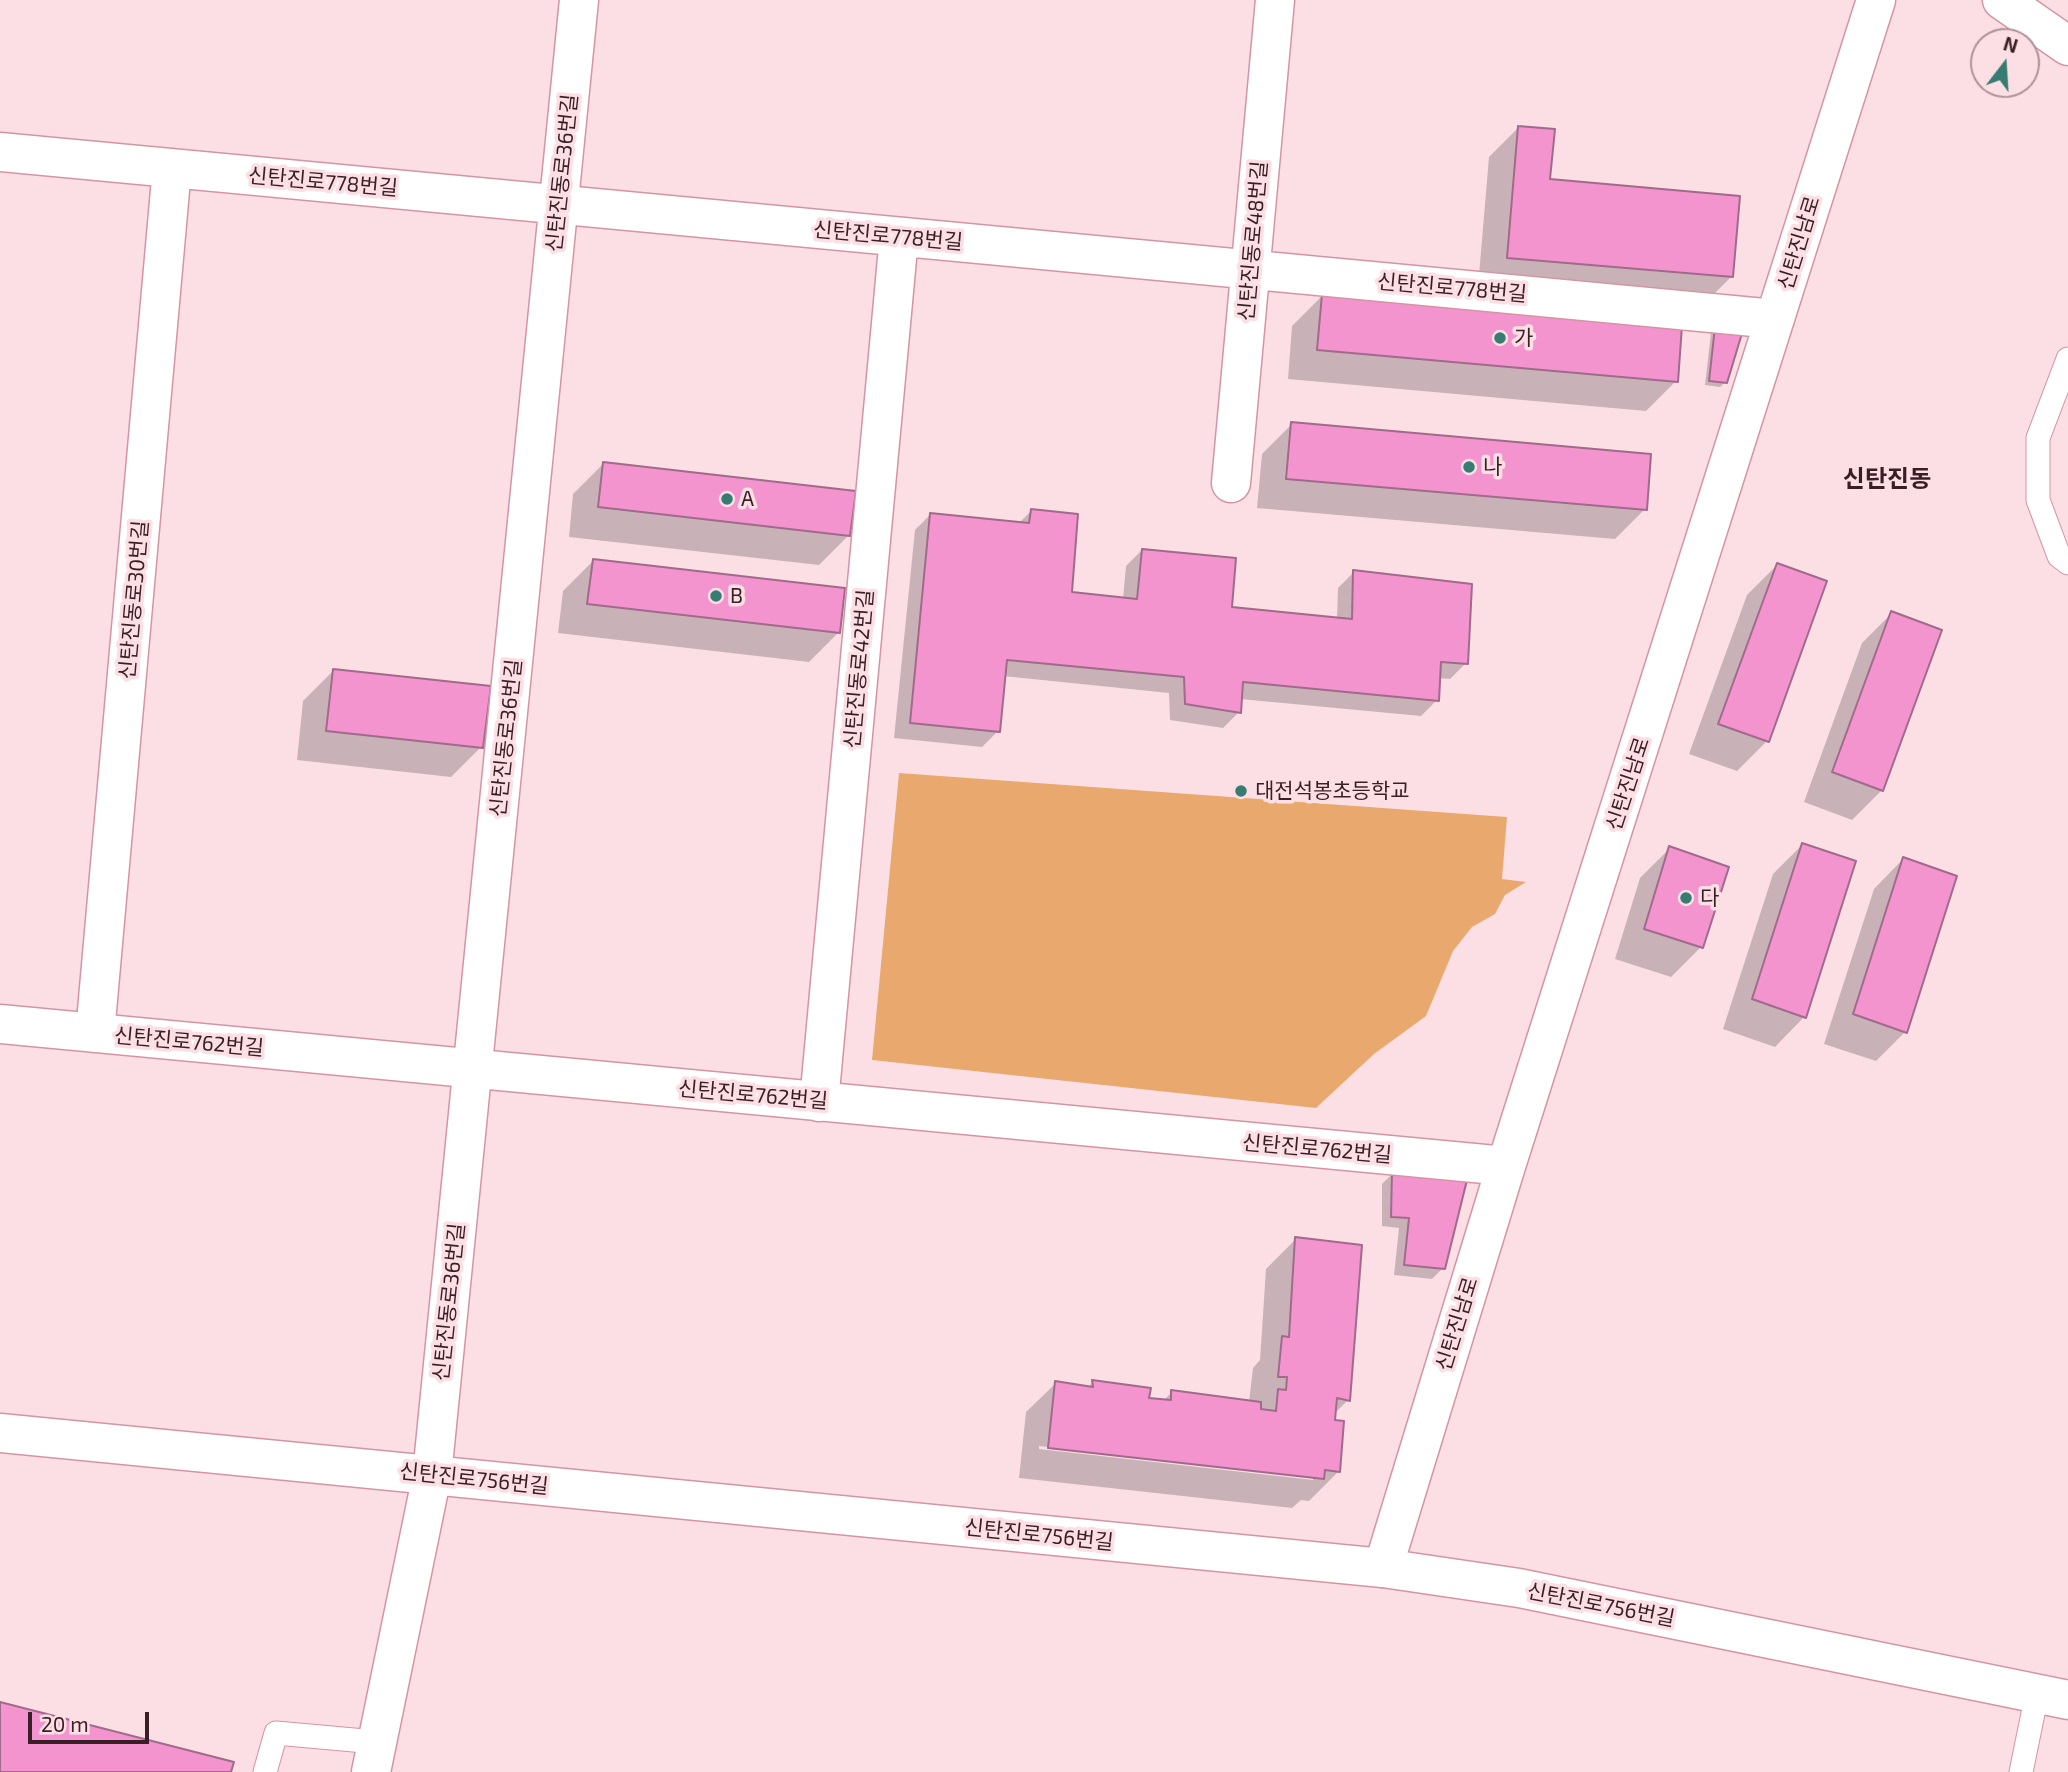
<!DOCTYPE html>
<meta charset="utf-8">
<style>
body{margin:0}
#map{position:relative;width:2068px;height:1772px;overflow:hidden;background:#fcdfe5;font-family:"Exo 2",sans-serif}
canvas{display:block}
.north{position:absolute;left:1970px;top:28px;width:70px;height:70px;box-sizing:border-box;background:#fcdfe5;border:2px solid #ae9299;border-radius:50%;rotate:17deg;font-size:19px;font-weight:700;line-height:28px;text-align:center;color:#381f26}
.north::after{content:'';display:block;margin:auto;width:24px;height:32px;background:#367c72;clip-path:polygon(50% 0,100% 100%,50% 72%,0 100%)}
.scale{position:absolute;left:28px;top:1712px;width:121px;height:32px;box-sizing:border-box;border:4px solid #381f26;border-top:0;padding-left:9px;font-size:21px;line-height:24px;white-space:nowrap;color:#381f26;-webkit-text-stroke:5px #fcdfe5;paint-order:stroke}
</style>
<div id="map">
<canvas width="2068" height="1772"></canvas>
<div class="north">N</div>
<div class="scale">20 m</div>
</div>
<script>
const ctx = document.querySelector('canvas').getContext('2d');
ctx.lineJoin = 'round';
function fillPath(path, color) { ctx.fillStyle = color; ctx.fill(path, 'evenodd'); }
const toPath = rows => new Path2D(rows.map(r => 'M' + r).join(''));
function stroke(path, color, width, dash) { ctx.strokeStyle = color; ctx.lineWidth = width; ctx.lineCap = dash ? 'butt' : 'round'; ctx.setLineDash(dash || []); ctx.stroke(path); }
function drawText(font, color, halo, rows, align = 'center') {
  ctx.font = font + ' "Exo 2","Noto Sans KR",sans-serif'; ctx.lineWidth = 7; ctx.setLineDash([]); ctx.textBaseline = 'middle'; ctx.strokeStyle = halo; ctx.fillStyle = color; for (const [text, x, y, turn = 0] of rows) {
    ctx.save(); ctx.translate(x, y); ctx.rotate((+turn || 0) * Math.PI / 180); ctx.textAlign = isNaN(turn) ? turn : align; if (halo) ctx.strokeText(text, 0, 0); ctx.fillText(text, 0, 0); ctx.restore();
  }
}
fillPath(toPath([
 [899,773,1507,817,1502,879,1526,882,1505,895,1495,914,1472,927,1453,951,1426,1016,1374,1054,1316,1108,872,1060]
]), '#e9a96e');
fillPath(toPath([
 [1519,127,1548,181,1732,276,1702,306,1478,287,1489,157],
 [1322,296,1676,381,1646,411,1288,379,1292,326],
 [1717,319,1725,382,1720,387,1705,385,1712,324],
 [1292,424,1645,509,1615,539,1257,508,1262,454],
 [603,464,849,535,819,565,569,537,573,494],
 [1031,511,1070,594,1123,599,1126,566,1142,550,1230,609,1337,619,1338,588,1354,572,1466,663,1450,679,1438,678,1437,700,1421,716,1240,699,1239,712,1223,728,1170,720,1169,693,1003,676,998,731,982,747,894,738,915,530,931,514,1018,524],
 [593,561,839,632,809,662,558,633,563,591],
 [1777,565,1767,741,1737,771,1689,754,1747,595],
 [1892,613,1882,790,1852,820,1804,802,1862,643],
 [333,671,481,747,451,777,297,760,303,701],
 [1802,845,1804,1017,1775,1047,1723,1029,1773,874],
 [1670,848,1701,947,1671,977,1615,959,1640,878],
 [1903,859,1905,1032,1876,1061,1824,1044,1874,889],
 [1393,1173,1443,1268,1432,1279,1394,1275,1399,1228,1382,1226,1382,1184],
 [1296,1239,1348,1400,1334,1414,1339,1471,1309,1501,1301,1500,1292,1508,1019,1478,1026,1412,1056,1383,1087,1388,1093,1382,1147,1399,1163,1401,1172,1392,1249,1402,1253,1368,1260,1360,1266,1269],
 [1039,1446,1313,1476,1313,1480,1039,1449]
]), '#0003');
const building = toPath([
 [1518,126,1555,129,1550,179,1740,196,1733,277,1507,258,1518,126],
 [1322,294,1682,325,1678,382,1317,350,1322,294],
 [1716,318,1746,320,1727,383,1709,381,1716,318],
 [1291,422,1651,454,1647,510,1286,479,1291,422],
 [603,462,856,491,850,536,598,507,603,462],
 [1031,509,1078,514,1072,592,1137,599,1142,549,1236,558,1232,607,1352,619,1353,570,1472,584,1468,664,1441,662,1439,701,1243,682,1241,713,1185,704,1184,677,1007,660,1000,732,910,723,930,513,1029,523,1031,509],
 [593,559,845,588,840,633,587,604,593,559],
 [1777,563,1827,581,1769,742,1718,724,1777,563],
 [1891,611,1942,630,1883,791,1832,772,1891,611],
 [333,669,491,686,483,748,326,731,333,669],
 [1802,843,1856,861,1806,1018,1752,999,1802,843],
 [1669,846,1729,867,1703,948,1644,929,1669,846],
 [1903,857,1957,876,1907,1033,1853,1014,1903,857],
 [1392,1171,1467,1180,1445,1269,1404,1265,1409,1218,1391,1217,1392,1171],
 [1295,1237,1362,1245,1350,1401,1337,1398,1335,1420,1344,1421,1340,1472,1325,1470,1324,1479,1048,1448,1055,1381,1093,1387,1092,1380,1151,1388,1149,1398,1171,1400,1171,1390,1261,1402,1261,1409,1276,1411,1278,1389,1286,1390,1287,1377,1278,1377,1282,1336,1289,1337,1295,1237],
 [0,1702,234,1762,231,1772,0,1772,0,1702]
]);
fillPath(building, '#f394cf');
stroke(building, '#a06a8b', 2);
const service = toPath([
 [2068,359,2038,438,2038,500,2059,556,2068,563],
 [265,1772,276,1733,376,1742],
 [2021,1772,2037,1694]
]);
const minor = toPath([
 [0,152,1775,319],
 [1231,483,1275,0],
 [0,1024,1506,1166],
 [95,1033,172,168],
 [819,1102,899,237],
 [1383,1568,1506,1166,1876,0],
 [371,1772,432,1475,579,0]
]);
const secondary = toPath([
 [2002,0,2068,46],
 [0,1433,1383,1568,1519,1588,2068,1700]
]);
stroke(service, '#d594a4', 25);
stroke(minor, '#d594a4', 41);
stroke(secondary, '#d594a4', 41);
stroke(service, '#fff', 23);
stroke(minor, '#fff', 38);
stroke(secondary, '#fff', 38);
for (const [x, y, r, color] of [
 [1500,338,7,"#367c72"],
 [1469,467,7,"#367c72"],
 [727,499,7,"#367c72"],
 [716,596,7,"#367c72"],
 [1241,791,7,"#367c72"],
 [1686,898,7,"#367c72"]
]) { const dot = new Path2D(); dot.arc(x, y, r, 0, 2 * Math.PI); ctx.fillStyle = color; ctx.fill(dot); stroke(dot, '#fcdfe5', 2.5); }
drawText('21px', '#381f26', '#fcdfe5', [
 ["신탄진동로36번길",562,173,-84],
 ["신탄진로778번길",323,182,5],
 ["신탄진로778번길",888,236,5],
 ["신탄진동로48번길",1253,241,-85],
 ["신탄진남로",1799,243,-73],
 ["신탄진로778번길",1452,288,5],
 ["신탄진동로30번길",134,600,-85],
 ["신탄진동로42번길",859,669,-85],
 ["신탄진동로36번길",506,738,-84],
 ["신탄진남로",1628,784,-72],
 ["신탄진로762번길",189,1042,5],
 ["신탄진로762번길",753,1095,5],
 ["신탄진로762번길",1317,1149,5],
 ["신탄진동로36번길",449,1302,-84],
 ["신탄진남로",1457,1324,-73],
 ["신탄진로756번길",474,1479,6],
 ["신탄진로756번길",1039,1535,6],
 ["신탄진로756번길",1601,1605,11]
]);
drawText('21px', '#381f26', '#fcdfe5', [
 ["가",1514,338],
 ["나",1483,467],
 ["A",741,499],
 ["B",730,596],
 ["대전석봉초등학교",1255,791],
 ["다",1700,898]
], 'left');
drawText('bold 24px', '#381f26', '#fcdfe5', [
 ["신탄진동",1887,479]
]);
</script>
